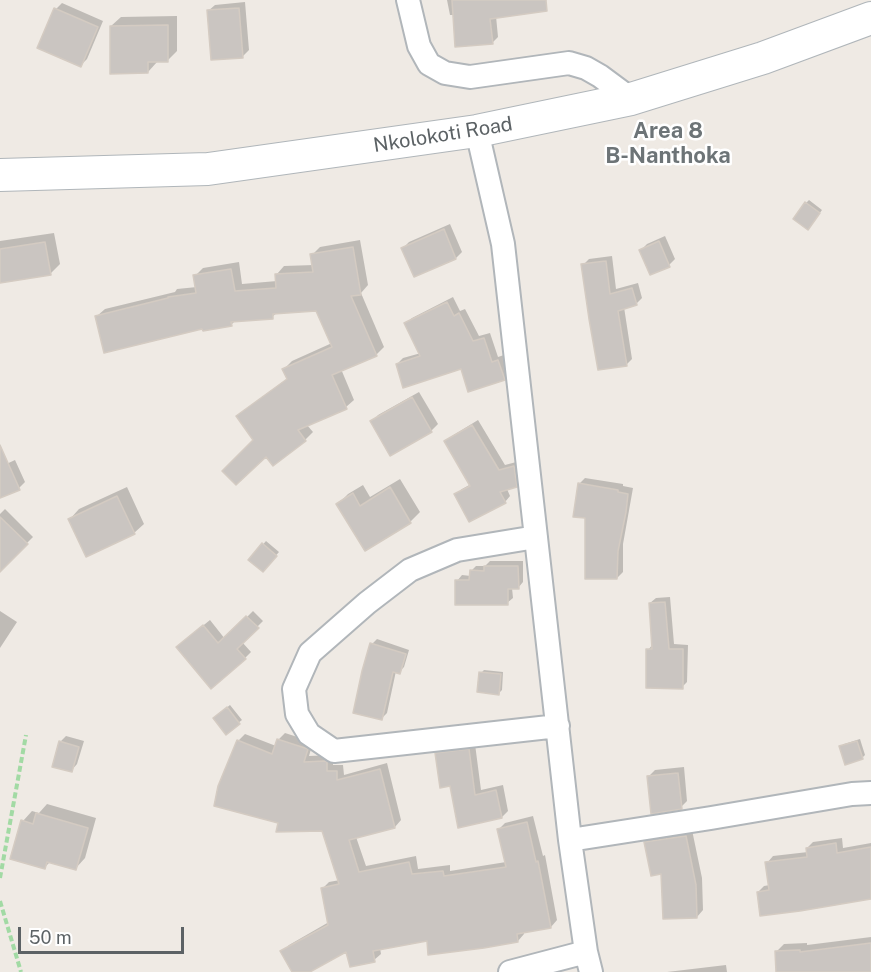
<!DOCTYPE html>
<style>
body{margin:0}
#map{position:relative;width:871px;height:972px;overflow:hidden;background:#efeae4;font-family:"Public Sans",sans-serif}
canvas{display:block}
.scale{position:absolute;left:18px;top:927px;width:166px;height:27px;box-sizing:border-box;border:3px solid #5c6265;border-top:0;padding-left:8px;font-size:18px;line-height:21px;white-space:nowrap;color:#5c6265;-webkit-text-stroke:4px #fff;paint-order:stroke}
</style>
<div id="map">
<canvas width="871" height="972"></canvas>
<div class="scale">50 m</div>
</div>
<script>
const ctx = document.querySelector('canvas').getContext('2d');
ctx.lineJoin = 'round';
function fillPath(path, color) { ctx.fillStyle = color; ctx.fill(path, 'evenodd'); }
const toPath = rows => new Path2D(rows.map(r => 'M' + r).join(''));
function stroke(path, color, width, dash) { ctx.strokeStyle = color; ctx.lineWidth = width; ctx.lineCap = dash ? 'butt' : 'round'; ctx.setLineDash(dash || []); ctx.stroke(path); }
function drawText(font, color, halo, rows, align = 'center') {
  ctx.font = font + ' "Public Sans",sans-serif'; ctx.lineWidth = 5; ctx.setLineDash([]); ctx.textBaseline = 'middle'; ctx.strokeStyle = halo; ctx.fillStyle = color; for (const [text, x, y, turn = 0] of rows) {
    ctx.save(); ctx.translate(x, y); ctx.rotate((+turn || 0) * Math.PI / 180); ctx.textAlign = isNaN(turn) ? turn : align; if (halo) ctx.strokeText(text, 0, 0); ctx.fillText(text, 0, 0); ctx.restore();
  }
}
fillPath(toPath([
 [447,0,541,0,496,16,498,37,492,43,454,15,450,15],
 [245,2,249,50,243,56,208,11,215,5],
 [62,3,103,21,87,59,81,65,56,9],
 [177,16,177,51,168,60,157,60,157,62,148,72,111,26,121,17],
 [809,200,822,210,811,225,806,203],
 [450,224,462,252,456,258,403,248,409,242],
 [54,233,60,264,50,274,0,281,0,241],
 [665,236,675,259,669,265,640,251,647,244],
 [360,240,368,285,361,293,384,347,376,355,341,369,354,400,346,407,307,425,313,432,305,440,255,440,238,417,246,409,288,378,284,369,292,361,332,343,317,310,278,312,272,317,236,320,231,325,204,327,97,316,105,309,175,292,177,289,197,287,195,276,203,268,239,262,242,284,277,281,277,274,284,266,314,265,312,255,320,247],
 [612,256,616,289,638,283,642,298,636,304,624,307,632,359,626,365,583,265,589,259],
 [453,297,460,311,465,309,479,336,490,333,498,357,504,355,510,373,504,379,462,368,397,364,403,358,421,353,406,323,412,318],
 [419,392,438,424,431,431,390,454,372,422,378,415],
 [478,420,505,465,520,461,522,480,516,486,507,489,510,496,505,502,456,494,462,489,471,484,446,442,452,436],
 [15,460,25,482,19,488,0,497,0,467],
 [585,478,623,484,623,486,633,488,623,544,623,572,617,578,587,517,579,484],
 [400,479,420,512,410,522,365,549,338,504,348,494,363,485,370,497],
 [127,487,144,524,134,533,70,519,79,509],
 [5,509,33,537,0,570,0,514],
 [266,541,279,552,263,570,250,559],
 [490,561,523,561,523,582,518,588,512,588,513,598,507,603,457,581,462,575,471,576,471,571,476,566,485,566],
 [670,597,674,644,688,645,687,682,682,687,648,650,653,644,650,603,656,598],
 [0,611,17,622,0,648],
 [253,611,263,621,242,642,251,652,245,658,184,641,210,620,225,639],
 [377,639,409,650,404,667,399,672,396,671,387,713,382,718,372,644],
 [484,670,503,672,502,690,499,693,481,673],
 [230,705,242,720,226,732,218,715],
 [285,733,313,742,309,756,333,755,333,765,343,765,344,775,387,763,401,820,395,827,356,837,366,866,416,856,418,869,450,865,450,871,506,862,498,830,505,823,533,816,543,856,545,855,557,920,551,927,524,932,524,934,518,941,428,939,380,948,381,954,374,960,347,950,307,972,294,972,282,952,289,945,329,922,323,888,329,882,340,880,323,829,280,821,238,741,245,734,276,746,278,740],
 [66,736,84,741,77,764,71,771,60,742],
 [860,739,865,755,862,758,841,747,844,744],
 [475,744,481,790,503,785,508,811,502,817,451,785,437,754,443,748],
 [684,767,687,801,681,807,648,777,655,770],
 [47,804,96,818,85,858,76,868,51,861,45,867,23,821,32,811,39,813],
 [692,830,702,878,703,910,697,917,663,872,646,843,652,836],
 [842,838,843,848,871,843,871,897,758,892,764,886,770,885,767,863,773,856,808,852,807,848,813,842],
 [871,937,871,972,778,972,777,951,784,944,807,943,807,945],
 [726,965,727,972,667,972]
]), '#0003');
const building = toPath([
 [452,0,546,0,547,11,490,19,493,44,455,47,452,0],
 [54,8,98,27,81,67,37,48,54,8],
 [239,8,243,58,211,60,207,10,239,8],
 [168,25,168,62,148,62,148,73,110,74,110,26,168,25],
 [805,202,820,213,808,230,793,219,805,202],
 [444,229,456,259,414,277,401,248,444,229],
 [659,241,670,267,650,275,639,250,659,241],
 [45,242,51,275,0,283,0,249,45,242],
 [353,247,361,295,351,296,377,356,332,375,347,409,298,430,306,441,273,466,266,457,236,485,222,471,253,440,236,416,287,379,282,369,332,347,316,311,273,314,273,319,231,322,232,326,203,331,202,329,104,353,95,316,168,298,168,297,196,293,193,275,231,269,235,291,276,288,275,274,313,272,310,254,353,247],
 [606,261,610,294,632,288,637,305,618,311,627,366,598,370,589,319,581,264,606,261],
 [447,302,454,316,459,313,473,341,484,338,492,362,498,360,505,380,468,392,461,369,403,388,396,364,420,356,404,323,447,302],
 [412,397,432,432,390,456,370,421,412,397],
 [472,425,499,470,514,466,517,487,500,492,506,503,469,522,454,494,470,486,444,441,472,425],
 [0,445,20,490,0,498,0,445],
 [578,483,618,490,618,492,628,494,626,512,618,551,617,579,585,579,585,518,573,517,578,483],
 [390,487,411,523,365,551,336,504,353,493,360,506,390,487],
 [117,496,135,534,86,557,68,519,117,496],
 [0,517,28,544,0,572,0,517],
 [262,543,277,556,263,572,248,560,262,543],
 [484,566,518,566,519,589,508,589,508,605,455,605,455,580,469,580,470,570,484,571,484,566],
 [665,602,669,649,683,649,683,689,646,688,646,649,652,649,649,603,665,602],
 [246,616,259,628,237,649,246,659,211,689,176,647,203,625,218,643,246,616],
 [370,643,406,654,400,674,393,672,382,720,353,713,362,671,370,643],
 [479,672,501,674,499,695,477,692,479,672],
 [227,707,240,724,226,735,213,718,227,707],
 [277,739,308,749,304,762,325,761,327,762,327,771,337,771,337,780,380,769,395,828,349,840,359,872,409,862,412,874,443,871,444,876,506,867,497,829,527,822,536,862,538,861,551,928,517,934,518,942,484,948,428,955,427,941,373,951,375,962,350,967,346,952,310,972,292,972,280,951,328,925,321,888,339,884,322,831,276,832,278,823,214,806,218,786,237,740,272,754,277,739],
 [59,741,79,747,72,772,52,767,59,741],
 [857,741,863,759,845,765,839,746,857,741],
 [469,749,475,795,496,790,502,818,458,828,450,786,440,788,435,753,469,749],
 [678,773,682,809,651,814,647,776,678,773],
 [36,813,88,828,76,870,47,862,45,869,10,859,21,820,33,824,36,813],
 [686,836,696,885,697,918,663,919,661,874,651,876,644,842,686,836],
 [836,843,837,853,871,847,871,899,800,911,760,916,757,892,769,890,765,862,807,857,806,848,836,843],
 [871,943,871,972,776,972,775,951,800,950,800,952,871,943]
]);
fillPath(building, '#cac5c1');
stroke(building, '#d4cbc2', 1.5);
const minor = toPath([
 [408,0,419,46,429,64,445,73,470,77,569,63,586,68,600,76,631,99],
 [477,131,503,244,570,840,586,952,591,972],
 [536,537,457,550,410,570,367,603,310,653,294,689,297,714,309,734,334,751,558,726],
 [570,840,711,818,852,794,871,793],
 [510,972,586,952]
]);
const secondary = toPath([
 [0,175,208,169,477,131,631,99,763,58,871,18]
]);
stroke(minor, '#b1b6ba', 26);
stroke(secondary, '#b0b6ba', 34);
stroke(toPath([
 [0,878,26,735],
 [0,901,21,972]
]), '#a2daa4', 4, [6, 3]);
stroke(minor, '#fff', 22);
stroke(secondary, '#fff', 32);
drawText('20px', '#5c6265', '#fff', [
 ["Nkolokoti Road",443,135,-9]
]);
drawText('bold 22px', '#6d7477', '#fff', [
 ["Area 8",668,131],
 ["B-Nanthoka",668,156]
]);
</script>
